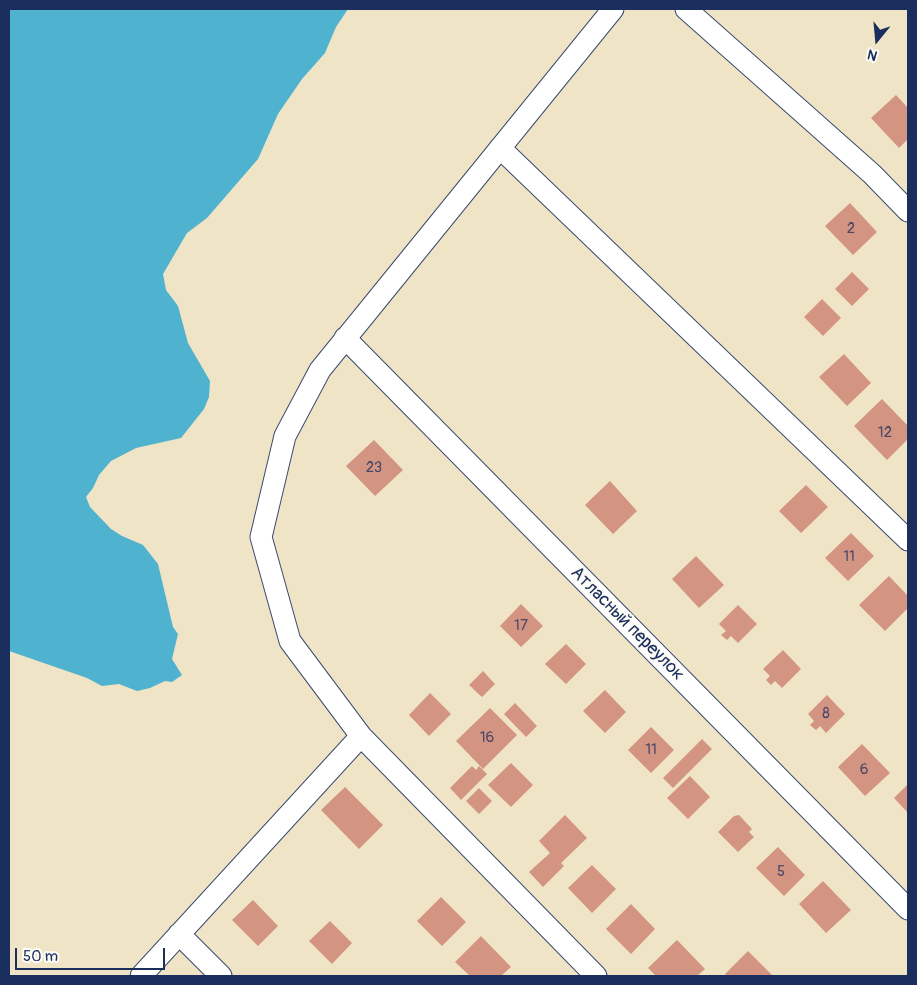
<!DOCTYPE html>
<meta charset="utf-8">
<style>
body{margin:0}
#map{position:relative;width:917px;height:985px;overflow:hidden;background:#f0e4c7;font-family:Pangolin,sans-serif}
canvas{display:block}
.frame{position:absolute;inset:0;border:10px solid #1b2f5e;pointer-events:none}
.north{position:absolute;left:852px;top:15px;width:50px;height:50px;-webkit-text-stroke:4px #fdfcf7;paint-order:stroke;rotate:197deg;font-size:14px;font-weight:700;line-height:20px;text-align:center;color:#1b2f5e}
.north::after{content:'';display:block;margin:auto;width:18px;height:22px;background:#1b2f5e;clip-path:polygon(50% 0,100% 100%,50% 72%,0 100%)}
.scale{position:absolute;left:15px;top:948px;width:150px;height:22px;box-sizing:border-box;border:2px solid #1b2f5e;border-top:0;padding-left:6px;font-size:15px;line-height:18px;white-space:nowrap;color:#1b2f5e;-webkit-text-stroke:4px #fdfcf7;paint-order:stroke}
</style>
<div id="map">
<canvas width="917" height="985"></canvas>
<div class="frame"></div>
<div class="north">N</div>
<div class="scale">50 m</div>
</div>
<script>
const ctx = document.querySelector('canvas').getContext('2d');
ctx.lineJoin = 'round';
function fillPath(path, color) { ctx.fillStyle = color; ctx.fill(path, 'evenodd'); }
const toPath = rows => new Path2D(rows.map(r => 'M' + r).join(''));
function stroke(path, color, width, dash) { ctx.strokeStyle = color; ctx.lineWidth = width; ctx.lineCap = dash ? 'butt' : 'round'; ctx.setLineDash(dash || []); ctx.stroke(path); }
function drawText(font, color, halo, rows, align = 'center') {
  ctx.font = font + ' Pangolin,sans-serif'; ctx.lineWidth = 4.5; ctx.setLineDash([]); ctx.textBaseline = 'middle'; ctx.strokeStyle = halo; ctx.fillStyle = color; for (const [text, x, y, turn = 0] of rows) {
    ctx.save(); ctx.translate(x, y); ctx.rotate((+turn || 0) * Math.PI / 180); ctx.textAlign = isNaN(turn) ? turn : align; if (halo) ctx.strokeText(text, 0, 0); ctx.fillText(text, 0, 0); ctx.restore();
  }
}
fillPath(toPath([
 [9,9,348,9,336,27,325,53,302,79,278,114,258,159,207,218,187,233,163,274,166,290,178,306,188,343,210,381,209,397,204,409,181,438,136,448,111,461,99,475,93,488,86,497,90,507,111,529,122,536,143,545,158,564,173,627,178,634,172,659,182,675,172,682,165,681,150,688,137,691,119,684,102,686,87,678,9,651]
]), '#4fb2ce');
fillPath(toPath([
 [896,95,908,108,908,139,899,148,871,118],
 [850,203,877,232,853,255,825,226],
 [852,272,869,289,852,306,835,289],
 [822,299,841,318,823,336,804,317],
 [844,354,871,383,847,406,819,377],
 [882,399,908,426,908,439,887,460,854,426],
 [374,440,403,470,375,496,346,466],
 [610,481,637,511,613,534,585,505],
 [806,485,828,507,801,533,779,511],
 [851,533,874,556,848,581,825,558],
 [696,556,724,585,699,608,672,579],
 [889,576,908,596,908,608,885,631,859,605],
 [521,604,543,626,521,647,500,626],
 [738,605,757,624,738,643,731,636,727,640,721,635,726,631,719,624],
 [566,644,586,664,566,684,545,664],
 [783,650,801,669,782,688,775,681,771,685,766,680,770,676,763,669],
 [483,671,495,684,482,697,469,685],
 [605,690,626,712,605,733,583,711],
 [430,693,451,714,429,736,409,715],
 [827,695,845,714,826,733,820,726,816,730,810,725,814,721,808,714],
 [515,703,537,726,526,737,504,714],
 [490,708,517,735,483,769,456,741],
 [651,727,674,750,651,773,628,750],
 [702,739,712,749,673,788,663,778],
 [862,744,890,773,865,796,838,767],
 [511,763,533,785,511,807,488,785],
 [472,766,476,770,479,766,487,774,461,800,450,788],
 [690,776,710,797,688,819,667,798],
 [908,784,908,813,894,798],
 [345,787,383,825,359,849,321,810],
 [479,788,492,801,479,814,466,801],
 [565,815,587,838,561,863,564,866,543,887,529,872,550,853,539,841],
 [739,815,752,829,749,832,754,837,738,852,718,832,734,816],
 [778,847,805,875,784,896,756,868],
 [592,865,616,889,592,913,568,888],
 [823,881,851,910,826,933,799,904],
 [441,897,466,922,442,946,417,921],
 [253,900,278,926,258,946,232,920],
 [631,904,655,929,631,954,606,929],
 [330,921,352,943,332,964,309,941],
 [481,936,511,967,501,976,470,976,455,962],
 [677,940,705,969,697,976,656,976,648,968],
 [748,951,773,976,727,976,725,974]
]), '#d39481');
const street = toPath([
 [686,9,872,174,908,211],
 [500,148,908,540],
 [345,338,908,909],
 [179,934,221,976],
 [141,976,361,736],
 [596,976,361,736,290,641,261,537,285,436,320,370,613,9]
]);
stroke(street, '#3b4a6e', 23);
stroke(street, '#fff', 21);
drawText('15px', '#494867', null, [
 ["2",851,229],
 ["12",885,433],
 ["23",374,468],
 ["11",849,557],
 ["17",521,626],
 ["8",826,714],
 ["16",487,738],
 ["11",651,750],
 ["6",864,770],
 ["5",781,872]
]);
drawText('18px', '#1b2f5e', '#fdfcf7', [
 ["Атласный переулок",627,624,45]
]);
</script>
